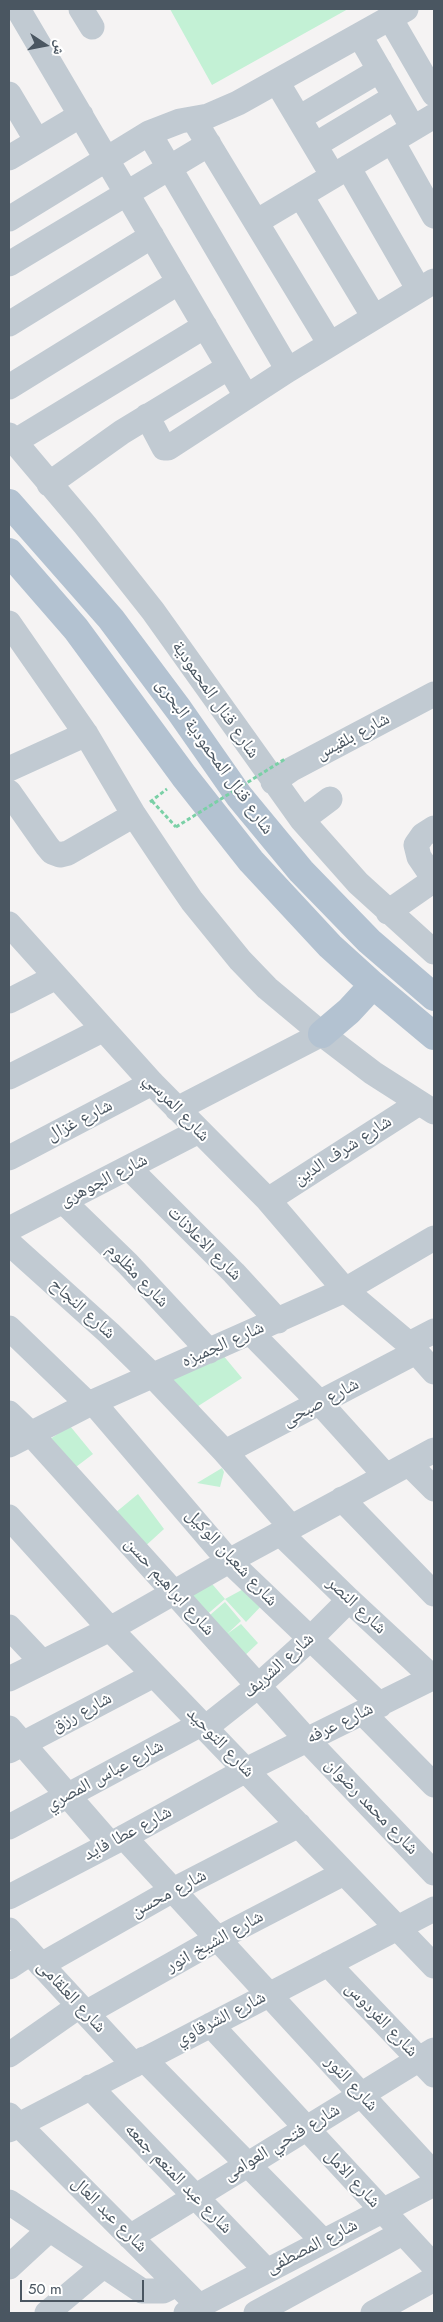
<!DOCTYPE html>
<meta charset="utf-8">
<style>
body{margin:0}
#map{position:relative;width:443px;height:2322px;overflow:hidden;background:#f5f3f3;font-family:Jost,"Noto Naskh Arabic",sans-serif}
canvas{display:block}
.frame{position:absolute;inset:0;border:10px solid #4a5661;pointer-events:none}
.north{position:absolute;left:20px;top:20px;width:50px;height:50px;-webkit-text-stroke:4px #fff;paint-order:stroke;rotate:101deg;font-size:14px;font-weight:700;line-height:20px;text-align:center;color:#4a5661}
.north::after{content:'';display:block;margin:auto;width:18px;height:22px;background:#4a5661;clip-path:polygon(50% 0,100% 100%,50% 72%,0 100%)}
.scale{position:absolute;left:20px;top:2280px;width:124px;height:22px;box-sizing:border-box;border:2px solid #4a5661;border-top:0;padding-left:6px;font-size:15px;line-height:18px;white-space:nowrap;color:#4a5661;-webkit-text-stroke:4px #fff;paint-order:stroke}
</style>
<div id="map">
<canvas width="443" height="2322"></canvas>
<div class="frame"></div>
<div class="north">ش</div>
<div class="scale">50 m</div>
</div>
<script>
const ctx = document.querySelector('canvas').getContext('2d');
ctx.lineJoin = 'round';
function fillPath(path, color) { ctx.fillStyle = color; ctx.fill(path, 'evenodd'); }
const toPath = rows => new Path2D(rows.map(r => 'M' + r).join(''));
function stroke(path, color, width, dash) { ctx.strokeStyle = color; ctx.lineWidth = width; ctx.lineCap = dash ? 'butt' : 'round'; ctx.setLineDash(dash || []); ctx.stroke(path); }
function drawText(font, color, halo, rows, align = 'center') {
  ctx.font = font + ' Jost,"Noto Naskh Arabic",sans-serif'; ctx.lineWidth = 4; ctx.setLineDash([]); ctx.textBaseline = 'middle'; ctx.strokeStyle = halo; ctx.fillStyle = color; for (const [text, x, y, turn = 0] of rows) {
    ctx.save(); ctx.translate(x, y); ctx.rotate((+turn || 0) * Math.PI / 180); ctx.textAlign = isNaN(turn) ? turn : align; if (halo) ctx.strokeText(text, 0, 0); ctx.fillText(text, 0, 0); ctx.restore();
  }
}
fillPath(toPath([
 [170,9,348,9,212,85],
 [222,1354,242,1378,192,1410,166,1374],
 [70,1426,93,1454,68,1473,44,1443],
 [222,1468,224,1472,220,1487,197,1483],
 [138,1494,164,1529,141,1550,109,1518],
 [207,1578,225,1599,249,1586,265,1602,246,1622,225,1599,203,1618,180,1593],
 [225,1602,241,1621,227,1634,241,1624,258,1643,239,1661,203,1621]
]), '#c3f1d5');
stroke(toPath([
 [152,801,176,827],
 [150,802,167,789]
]), '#7ad0a6', 3, [4, 2.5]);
stroke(toPath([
 [18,9,246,396],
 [81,9,92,27],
 [390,18,434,94],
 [360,36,413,128],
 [277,82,333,176],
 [9,94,37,141],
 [299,118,380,70],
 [194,120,330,344],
 [149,133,288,370],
 [392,141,434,216],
 [315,145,395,97],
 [9,158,81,115],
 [348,167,419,290],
 [301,196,374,317],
 [9,219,149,133,180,121,208,116,238,103,406,9],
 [256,222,434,116],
 [9,264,209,144],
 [9,324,152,236],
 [9,387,179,282],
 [147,416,164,448,168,448,288,370,434,281],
 [9,435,85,525,153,611,302,820,358,883,434,952],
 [14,442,205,326],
 [49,484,122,432,229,367],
 [9,623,86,734,134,815,170,869,192,901,240,960,267,988,322,1034,373,1073,434,1112],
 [9,769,86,734],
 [273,782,292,769,434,694],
 [9,792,47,846,52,852,60,855,68,853,134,815],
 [302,820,330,799],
 [434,828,423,835,416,845,419,857,434,879],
 [388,912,434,880],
 [9,924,152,1083,268,1200,345,1290,409,1344,434,1372],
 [9,1001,56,977],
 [9,1077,102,1030],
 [177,1109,322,1034],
 [9,1158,152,1083],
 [129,1168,234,1273,278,1321],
 [268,1200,419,1103],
 [64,1202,128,1264,209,1351],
 [9,1229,199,1131],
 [9,1243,109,1333,153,1376,225,1452,291,1527],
 [9,1328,88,1404],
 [251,1333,320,1403,386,1476],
 [409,1344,434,1331],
 [93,1402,229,1561,380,1705],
 [9,1413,31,1434,308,1741,434,1873],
 [9,1445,93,1402,345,1290,434,1238],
 [225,1452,416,1352],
 [409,1464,434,1489],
 [342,1499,434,1594],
 [9,1517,110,1629,434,1966],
 [280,1533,349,1600,433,1678],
 [9,1627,42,1662],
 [9,1679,110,1629,229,1561,434,1450],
 [363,1713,434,1785],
 [9,1728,110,1844],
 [205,1728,258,1686,310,1639,349,1600],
 [9,1751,154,1675],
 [9,1827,201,1724],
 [124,1837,434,2174],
 [9,1897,124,1837,246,1770,434,1677],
 [9,1930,134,2065],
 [328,1964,434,2075],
 [41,1965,173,1890,299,1825],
 [9,1967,30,1953],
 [86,2013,217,1939,344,1873],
 [211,2025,434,2266],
 [9,2055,79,2006],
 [144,2059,323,2241],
 [90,2087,266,2270],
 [9,2115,199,2306],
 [9,2130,434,1909],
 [9,2202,142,2291,163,2291,177,2284],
 [130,2237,434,2050],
 [9,2267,49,2230],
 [47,2313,103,2266],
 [186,2313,434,2184],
 [256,2313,402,2233],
 [373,2313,434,2279]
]), '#c1cad2', 25);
stroke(toPath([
 [9,503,111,619,179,710,239,796,301,871,369,941,434,997],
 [9,552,76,629,184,776,251,861,330,946,373,985,434,1036],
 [322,1034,349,1011,373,985]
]), '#b3c2d1', 28);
stroke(toPath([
 [176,827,285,759]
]), '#7ad0a6', 3, [4, 2.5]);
drawText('18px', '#4a5661', '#fff', [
 ["شارع قنال المحمودية",215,700,55],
 ["شارع بلقيس",353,737,-28],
 ["شارع قنال المحمودية البحرى",214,757,54],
 ["شارع المرسي",176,1108,46],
 ["شارع غزال",80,1121,-27],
 ["شارع شرف الدين",343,1151,-33],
 ["شارع الجوهرى",104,1181,-27],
 ["شارع الاعلانات",204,1244,45],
 ["شارع مظلوم",137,1276,46],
 ["شارع النجاح",82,1309,42],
 ["شارع الجميزه",223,1345,-24],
 ["شارع صبحى",321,1403,-28],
 ["شارع شعبان الوكيل",231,1558,47],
 ["شارع ابراهيم حسن",169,1587,48],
 ["شارع النصر",356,1606,43],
 ["شارع الشريف",279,1666,-42],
 ["شارع رزق",82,1713,-28],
 ["شارع عرفه",340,1724,-26],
 ["شارع التوحيد",220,1743,46],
 ["شارع عباس المصري",105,1776,-28],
 ["شارع محمد رضوان",371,1807,46],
 ["شارع عطا فايد",128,1834,-28],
 ["شارع محسن",169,1894,-28],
 ["شارع الشيخ انور",215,1942,-29],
 ["شارع العلقامى",71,1997,47],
 ["شارع الشرقاوي",221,2019,-27],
 ["شارع الفردوس",381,2020,46],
 ["شارع النور",351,2084,47],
 ["شارع فتحي العوامى",282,2143,-31],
 ["شارع عبد المنعم جمعه",178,2179,46],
 ["شارع الامل",352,2179,47],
 ["شارع عبد العال",109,2215,45],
 ["شارع المصطفى",312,2247,-27]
]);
</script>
